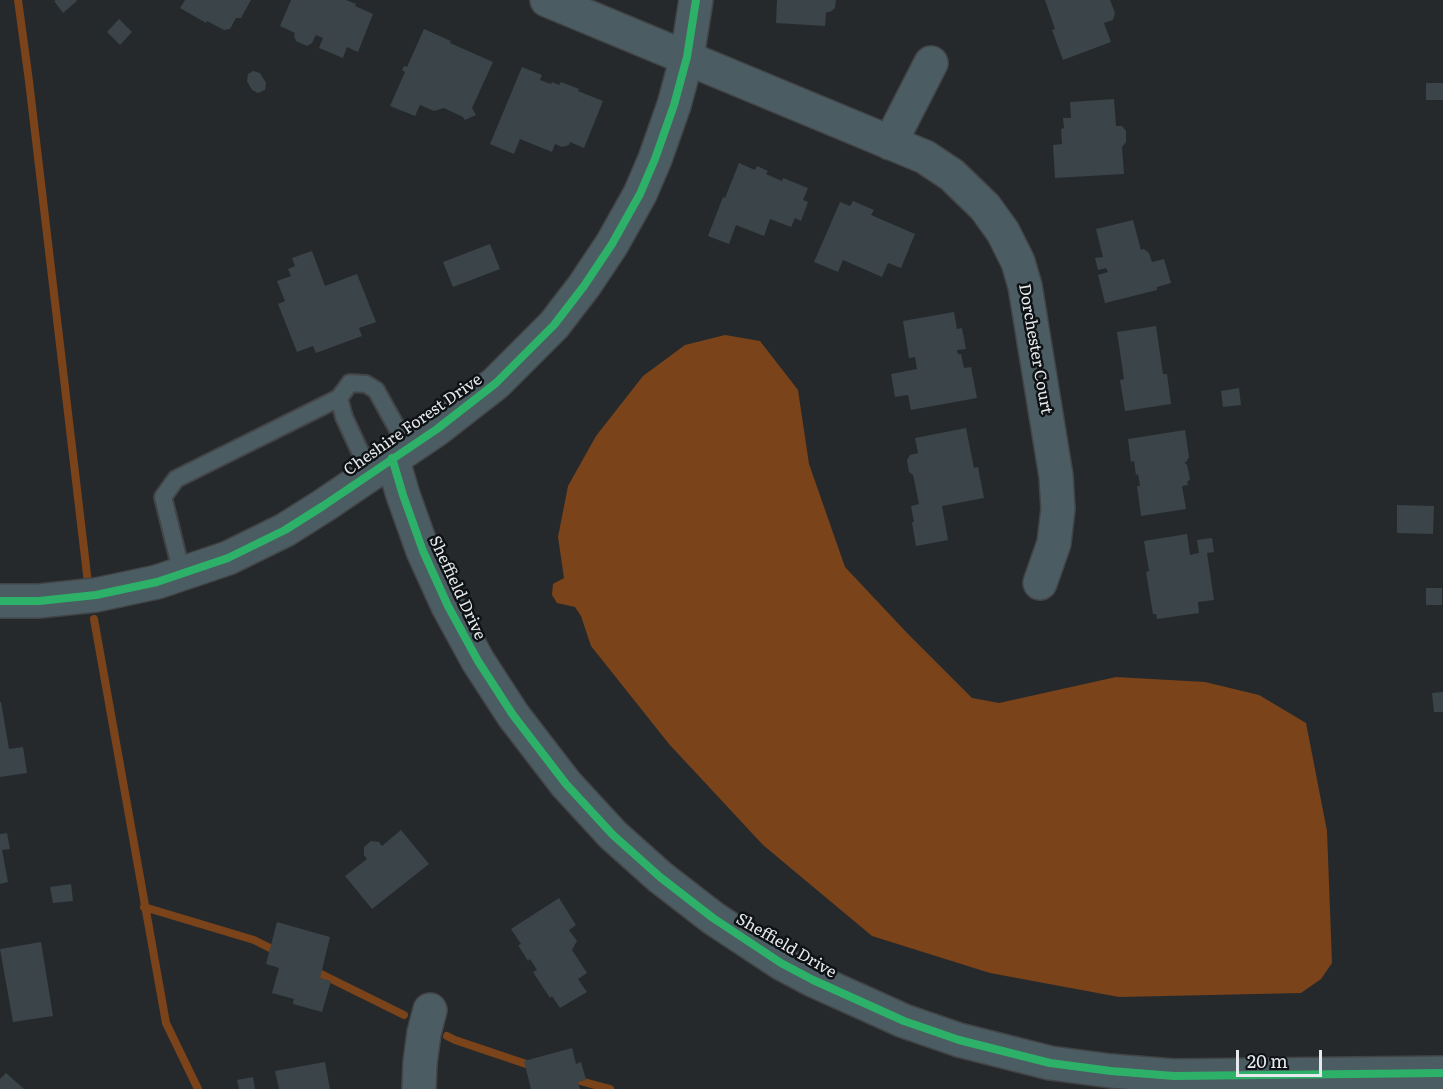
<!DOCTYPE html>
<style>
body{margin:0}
#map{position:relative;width:1443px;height:1089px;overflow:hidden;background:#26292c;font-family:Literata,serif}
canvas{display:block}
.scale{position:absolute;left:1236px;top:1050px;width:86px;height:27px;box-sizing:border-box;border:3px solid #e6eaed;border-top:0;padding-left:8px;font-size:18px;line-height:21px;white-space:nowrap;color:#e6eaed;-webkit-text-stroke:4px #0f1214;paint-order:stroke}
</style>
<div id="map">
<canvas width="1443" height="1089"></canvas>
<div class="scale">20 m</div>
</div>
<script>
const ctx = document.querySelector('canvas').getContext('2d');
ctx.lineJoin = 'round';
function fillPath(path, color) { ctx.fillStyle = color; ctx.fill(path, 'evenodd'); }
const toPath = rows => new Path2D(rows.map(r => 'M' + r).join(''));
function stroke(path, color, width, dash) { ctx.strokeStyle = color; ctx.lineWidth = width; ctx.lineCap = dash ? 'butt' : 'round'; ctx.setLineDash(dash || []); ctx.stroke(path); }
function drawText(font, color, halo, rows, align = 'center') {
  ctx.font = font + ' Literata,serif'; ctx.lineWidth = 5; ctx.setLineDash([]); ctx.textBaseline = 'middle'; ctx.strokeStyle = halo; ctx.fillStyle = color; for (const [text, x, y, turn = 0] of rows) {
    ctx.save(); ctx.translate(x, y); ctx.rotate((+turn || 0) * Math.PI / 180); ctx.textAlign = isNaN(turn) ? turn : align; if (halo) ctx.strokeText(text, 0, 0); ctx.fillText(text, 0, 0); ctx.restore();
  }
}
fillPath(toPath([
 [725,335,760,341,798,390,809,464,845,567,908,634,972,698,999,703,1116,677,1205,682,1259,695,1306,723,1327,831,1332,963,1321,979,1301,993,1119,997,990,973,872,936,763,845,669,744,591,646,581,616,575,607,557,603,552,595,553,584,564,578,558,537,568,486,596,436,643,376,685,345]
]), '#7a431a');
stroke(toPath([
 [18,0,29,81,88,583],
 [94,619,166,1023,198,1089],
 [144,907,254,940,280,953],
 [313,970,404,1015],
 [447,1036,455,1040,535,1067],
 [573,1079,610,1089]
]), '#7a431a', 8);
fillPath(toPath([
 [56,0,76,0,77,1,63,13,54,1],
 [185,0,251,0,241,18,236,18,230,29,224,30,207,21,206,23,180,8],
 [291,0,346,0,356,4,355,6,373,14,358,52,347,47,343,58,319,48,323,38,316,35,312,43,307,46,296,41,294,36,295,33,280,26],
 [777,0,836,0,835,8,830,12,826,12,825,26,776,23],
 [1045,0,1110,0,1115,13,1113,20,1104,23,1111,42,1063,60,1052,30,1055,29],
 [119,19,132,32,120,45,107,32],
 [424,29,451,41,450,43,493,62,472,108,476,115,465,120,463,117,444,108,434,111,420,105,415,116,390,106,405,72,402,70,404,66,407,67],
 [522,67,542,75,540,80,551,84,552,82,559,85,561,82,579,89,578,91,603,101,584,148,570,142,569,145,562,147,555,144,552,152,520,139,514,154,490,144],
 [253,71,260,73,266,83,265,90,258,93,252,90,247,81,248,74],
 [1426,83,1443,83,1443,100,1426,100],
 [1114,99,1116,126,1122,126,1126,131,1126,142,1122,147,1124,174,1055,178,1053,145,1062,144,1061,129,1064,128,1063,118,1071,118,1070,102],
 [739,163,755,170,757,166,768,171,766,174,782,181,783,178,808,188,803,200,808,202,801,221,795,218,791,227,770,219,764,236,736,225,729,244,708,236,723,197,725,198],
 [853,201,874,210,871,215,915,234,901,268,888,263,882,277,843,260,838,272,814,262,840,202,850,206],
 [1133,220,1141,250,1144,249,1149,253,1152,262,1164,259,1171,283,1157,287,1157,290,1105,303,1098,275,1108,272,1106,268,1098,270,1095,258,1103,257,1096,229],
 [490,244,500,269,453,287,443,262],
 [312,251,325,286,357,274,376,322,359,328,362,336,316,353,313,346,297,352,278,304,285,301,277,281,291,276,288,269,295,266,292,258],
 [954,312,957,329,962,328,966,349,957,350,958,354,961,354,964,368,971,367,977,398,911,410,908,395,895,397,891,374,917,369,915,357,909,358,903,321],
 [1156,326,1163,374,1167,374,1171,404,1125,411,1120,380,1124,379,1117,332],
 [1239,388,1241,405,1223,407,1221,391],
 [966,428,974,468,978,467,984,498,942,506,948,540,916,546,912,522,914,522,911,506,919,504,913,475,909,472,907,460,910,455,918,453,915,438],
 [1185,430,1189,457,1186,462,1184,462,1187,465,1190,479,1187,482,1188,485,1182,486,1186,509,1141,516,1137,486,1140,486,1138,474,1136,475,1134,461,1131,462,1128,439],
 [1397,505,1434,506,1433,534,1397,533],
 [1187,534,1190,555,1199,553,1197,540,1212,538,1214,552,1207,553,1214,600,1198,602,1199,613,1157,619,1156,614,1153,614,1146,572,1149,571,1144,541],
 [1426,588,1442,588,1442,605,1426,605],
 [1443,692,1443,712,1434,712,1432,693],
 [0,702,1,702,9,749,23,747,27,773,0,777],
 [401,830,429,864,372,909,345,876,367,859,364,855,364,847,371,841,379,842,382,846],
 [7,833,10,849,2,850,8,882,0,884,0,834],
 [71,884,73,901,53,903,50,887],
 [559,898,576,925,569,930,577,941,572,950,587,973,578,979,587,992,560,1008,552,996,550,998,533,972,537,970,530,959,528,961,518,945,521,944,511,929],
 [277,922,330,937,320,978,331,981,322,1012,293,1004,294,999,272,993,279,968,266,964],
 [41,942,53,1016,13,1022,0,949],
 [572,1048,576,1064,581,1062,586,1080,578,1082,580,1089,531,1089,524,1061],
 [325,1062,330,1089,279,1089,275,1071],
 [6,1073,24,1089,0,1089,0,1079],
 [253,1077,255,1089,239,1089,237,1080]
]), '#3a4449');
const service = toPath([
 [370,473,344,417,339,398,350,383,366,384,376,390,408,448],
 [182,574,163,497,176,479,339,398]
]);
const minor = toPath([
 [547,0,925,157,952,175,985,207,1003,232,1018,262,1025,286,1056,476,1058,509,1054,543,1040,583],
 [890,143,931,63],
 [392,458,403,495,423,551,448,606,478,661,513,715,566,784,613,835,660,877,713,918,781,963,813,980,904,1021,959,1040,1050,1063,1111,1071,1174,1076,1443,1073],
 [0,601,39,601,96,595,157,582,228,558,285,530,323,506,437,429,496,383,554,325,584,286,612,244,640,194,655,159,674,105,687,57,696,0],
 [419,1089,420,1063,424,1033,430,1010]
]);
stroke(service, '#424446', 20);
stroke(minor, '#424446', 36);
stroke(service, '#4b5c63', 16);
stroke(minor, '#4b5c63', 33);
stroke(toPath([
 [392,458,403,495,423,551,448,606,478,661,513,715,566,784,613,835,660,877,713,918,781,963,813,980,904,1021,959,1040,1050,1063,1111,1071,1174,1076,1443,1073],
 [0,601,39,601,96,595,157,582,228,558,285,530,323,506,437,429,496,383,554,325,584,286,612,244,640,194,655,159,674,105,687,57,696,0]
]), '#2db169', 8);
drawText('16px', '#e6eaed', '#0f1214', [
 ["Dorchester Court",1035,349,80],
 ["Cheshire Forest Drive",413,425,-35],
 ["Sheffield Drive",457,588,65],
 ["Sheffield Drive",786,946,30]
]);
</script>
